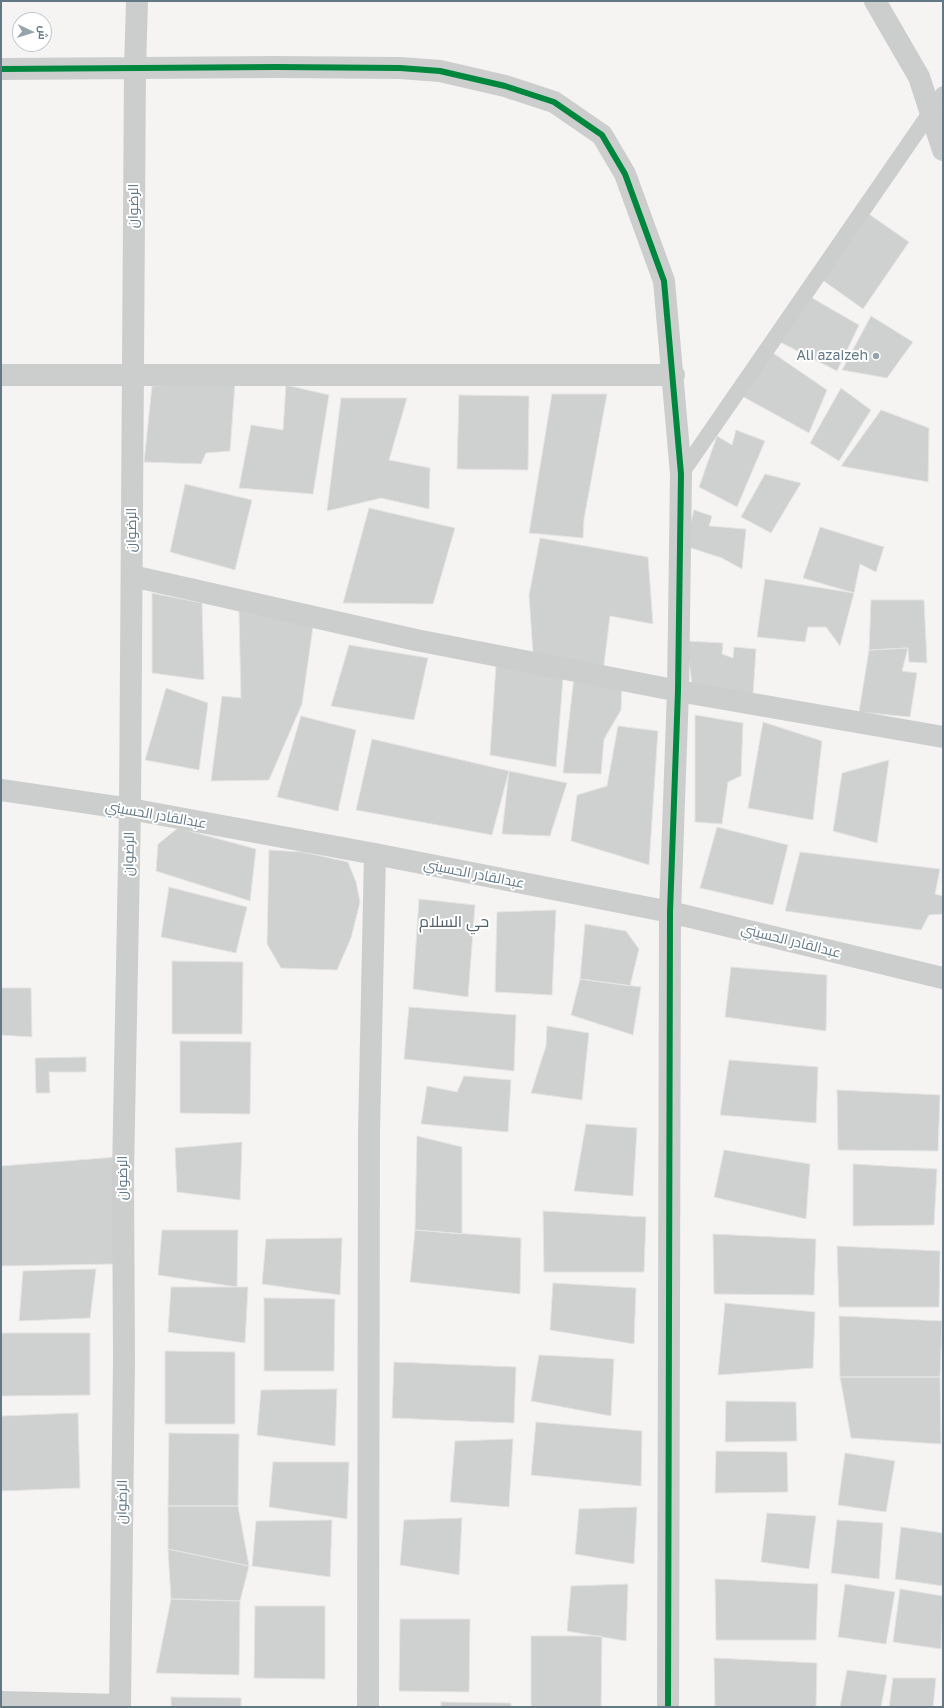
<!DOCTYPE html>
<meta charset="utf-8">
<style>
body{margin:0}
#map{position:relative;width:944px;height:1708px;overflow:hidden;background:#f5f4f2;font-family:"Golos Text",Cairo,sans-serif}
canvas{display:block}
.frame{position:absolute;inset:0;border:2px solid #627885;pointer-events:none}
.north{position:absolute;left:12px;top:12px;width:40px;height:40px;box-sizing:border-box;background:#fff;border:1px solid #c0c9ce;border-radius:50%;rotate:94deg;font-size:11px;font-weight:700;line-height:16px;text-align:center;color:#627885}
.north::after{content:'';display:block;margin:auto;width:14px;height:18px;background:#95a3ab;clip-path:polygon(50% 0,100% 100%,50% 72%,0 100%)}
</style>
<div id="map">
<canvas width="944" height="1708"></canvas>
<div class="frame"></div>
<div class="north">ش</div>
</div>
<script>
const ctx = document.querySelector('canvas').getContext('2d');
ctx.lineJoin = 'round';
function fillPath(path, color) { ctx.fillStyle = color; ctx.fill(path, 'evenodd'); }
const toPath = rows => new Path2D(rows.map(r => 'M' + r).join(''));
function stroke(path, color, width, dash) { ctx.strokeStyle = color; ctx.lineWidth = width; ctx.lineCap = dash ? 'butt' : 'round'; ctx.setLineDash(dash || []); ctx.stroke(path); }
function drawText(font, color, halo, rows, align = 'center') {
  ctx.font = font + ' "Golos Text",Cairo,sans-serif'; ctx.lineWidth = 4; ctx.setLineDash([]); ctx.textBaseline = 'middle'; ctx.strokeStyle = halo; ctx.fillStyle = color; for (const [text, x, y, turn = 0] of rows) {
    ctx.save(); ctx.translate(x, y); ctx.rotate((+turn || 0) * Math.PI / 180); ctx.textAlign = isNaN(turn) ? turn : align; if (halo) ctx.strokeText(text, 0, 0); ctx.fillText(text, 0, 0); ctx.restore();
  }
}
const building = toPath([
 [866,212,909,242,863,309,821,279,866,212],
 [807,295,859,325,837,371,776,340,807,295],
 [871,316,913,342,887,378,842,370,871,316],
 [770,351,827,390,809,433,740,395,770,351],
 [235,383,230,451,206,453,201,464,144,462,152,386,235,383],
 [286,385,329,395,313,494,239,488,251,425,283,430,286,385],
 [841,388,871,410,839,461,810,443,841,388],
 [552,394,607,394,584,519,583,538,529,533,552,394],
 [459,395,529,396,528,470,457,469,459,395],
 [341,398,407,398,389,460,430,468,429,509,381,498,327,511,341,398],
 [881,410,929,428,928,482,841,466,881,410],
 [736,430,765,441,737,507,699,487,717,436,732,445,736,430],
 [765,474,801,483,771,533,741,517,765,474],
 [185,484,252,500,235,570,170,552,185,484],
 [369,508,455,528,433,604,343,603,369,508],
 [694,510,712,516,709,526,746,529,742,569,722,558,685,546,694,510],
 [820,527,884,547,876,572,860,564,854,593,803,578,820,527],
 [540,538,648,557,653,624,610,616,603,672,533,654,529,595,540,538],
 [765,579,854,593,840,646,826,627,808,627,805,642,757,637,765,579],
 [152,593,202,603,204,680,152,673,152,593],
 [871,600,924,600,927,663,909,662,908,648,869,650,871,600],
 [239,611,313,627,302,704,269,780,211,781,222,696,241,698,239,611],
 [686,641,723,643,722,654,733,658,734,647,756,649,753,694,692,684,686,641],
 [349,645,428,658,414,720,331,706,349,645],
 [908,648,902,671,917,673,910,717,859,712,869,650,908,648],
 [496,665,563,678,556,767,490,755,496,665],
 [574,677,622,686,621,710,604,739,601,774,563,773,574,677],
 [166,688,208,703,199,770,145,760,166,688],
 [695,715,743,723,741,776,728,782,722,824,695,822,695,715],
 [301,716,356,730,338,811,277,797,301,716],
 [763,722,822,741,813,820,748,808,763,722],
 [618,726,658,731,649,865,571,841,577,795,607,786,618,726],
 [372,739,509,771,492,835,356,810,372,739],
 [889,760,877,843,833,831,842,773,889,760],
 [509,771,567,783,550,836,502,834,509,771],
 [717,827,788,845,773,905,700,888,717,827],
 [178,828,256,849,250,901,156,871,158,844,178,828],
 [269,850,303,852,348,862,356,882,360,902,351,938,337,970,281,968,267,944,269,850],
 [800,852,940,869,935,894,943,896,943,914,929,915,921,930,785,911,800,852],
 [169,887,247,907,236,953,161,937,169,887],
 [419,899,475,905,468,997,413,989,419,899],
 [556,910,552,995,495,992,497,912,556,910],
 [585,924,626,931,639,949,630,986,580,979,585,924],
 [172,961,243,962,242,1034,172,1034,172,961],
 [731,967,827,975,826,1031,725,1017,731,967],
 [580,979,641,987,633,1035,571,1015,580,979],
 [1,988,31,988,32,1037,1,1035,1,988],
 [409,1007,516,1015,514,1071,404,1059,409,1007],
 [547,1026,589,1033,582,1100,531,1093,546,1046,547,1026],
 [180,1041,251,1042,250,1114,180,1113,180,1041],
 [86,1057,86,1072,49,1072,50,1093,36,1093,35,1058,86,1057],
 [729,1060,818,1067,816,1123,720,1115,729,1060],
 [464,1076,511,1080,508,1132,421,1124,427,1086,457,1092,464,1076],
 [837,1090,940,1095,938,1151,838,1150,837,1090],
 [586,1124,637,1128,633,1196,574,1191,586,1124],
 [417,1136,462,1147,462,1234,415,1230,417,1136],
 [242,1142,240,1200,177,1192,175,1148,242,1142],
 [724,1150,810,1164,806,1219,714,1197,724,1150],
 [117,1157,114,1264,1,1266,1,1166,117,1157],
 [853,1164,937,1169,934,1225,853,1226,853,1164],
 [543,1211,646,1217,644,1272,544,1272,543,1211],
 [162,1230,238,1230,237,1287,158,1275,162,1230],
 [415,1230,521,1238,520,1294,410,1282,415,1230],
 [713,1234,816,1239,814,1295,714,1294,713,1234],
 [342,1238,340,1295,262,1284,266,1239,342,1238],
 [837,1246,940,1251,939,1307,839,1307,837,1246],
 [96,1269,90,1318,19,1321,23,1271,96,1269],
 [553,1283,636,1288,634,1344,550,1330,553,1283],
 [171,1287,248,1287,245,1343,168,1332,171,1287],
 [264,1298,335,1299,334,1371,264,1371,264,1298],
 [725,1303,815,1312,813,1368,718,1375,725,1303],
 [839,1316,942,1321,940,1377,840,1377,839,1316],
 [1,1333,90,1333,90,1395,1,1396,1,1333],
 [165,1351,235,1352,235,1424,165,1424,165,1351],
 [539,1355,614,1359,611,1416,531,1401,539,1355],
 [394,1362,516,1367,514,1423,392,1418,394,1362],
 [840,1377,940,1377,941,1444,851,1438,840,1377],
 [337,1389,335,1446,257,1435,261,1390,337,1389],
 [726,1401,796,1402,797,1441,725,1442,726,1401],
 [78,1413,80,1488,1,1491,1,1416,78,1413],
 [536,1422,642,1431,641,1486,531,1475,536,1422],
 [169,1433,239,1434,238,1506,168,1506,169,1433],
 [513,1439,509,1507,450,1502,455,1441,513,1439],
 [716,1451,787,1452,788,1492,715,1493,716,1451],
 [845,1453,895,1461,886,1512,838,1505,845,1453],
 [273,1462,349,1462,347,1519,269,1507,273,1462],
 [168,1506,238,1506,249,1566,168,1549,168,1506],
 [637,1507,634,1564,575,1554,579,1509,637,1507],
 [767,1513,816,1516,809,1569,761,1562,767,1513],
 [462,1518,459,1575,400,1565,404,1520,462,1518],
 [332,1520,330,1577,252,1566,256,1521,332,1520],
 [837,1520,883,1523,879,1579,831,1573,837,1520],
 [901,1527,943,1533,943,1586,895,1579,901,1527],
 [168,1549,249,1566,240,1601,171,1599,168,1549],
 [715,1579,818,1584,816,1640,716,1640,715,1579],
 [628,1584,626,1641,567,1631,571,1586,628,1584],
 [845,1584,895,1592,886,1644,838,1637,845,1584],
 [900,1589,943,1596,941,1649,893,1642,900,1589],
 [171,1599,240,1601,239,1675,156,1673,171,1599],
 [255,1606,325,1606,325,1679,254,1678,255,1606],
 [400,1619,470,1619,469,1692,399,1691,400,1619],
 [531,1636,602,1636,601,1707,531,1707,531,1636],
 [714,1658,817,1663,816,1707,715,1707,714,1658],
 [847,1670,887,1675,881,1707,840,1707,847,1670],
 [893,1678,936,1678,933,1707,889,1707,893,1678],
 [171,1697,241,1698,241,1707,171,1707,171,1697],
 [441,1702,511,1703,511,1707,441,1707,441,1702]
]);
fillPath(building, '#cfd0d0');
stroke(building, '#e4e4e2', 1);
stroke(toPath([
 [681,474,943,94]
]), '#cccece', 16);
stroke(toPath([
 [875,1,919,77,943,150],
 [1,69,276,67,400,68,440,71,505,86,554,102,602,135,625,174,664,281,681,474,678,691,670,912,668,1707],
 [1,375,674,375],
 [132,576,416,640,684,692,943,737],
 [1,790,130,809,375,854,670,912,943,978],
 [1,1702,120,1705],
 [120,1707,124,1359,123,1174,130,809,135,69,137,1],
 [368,1707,369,1133,375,854]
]), '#cccece', 22);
stroke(toPath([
 [1,69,276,67,400,68,440,71,505,86,554,102,602,135,625,174,664,281,681,474,678,691,670,912,668,1707]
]), '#00873e', 6);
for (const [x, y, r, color] of [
 [876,356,4,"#95a3ab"]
]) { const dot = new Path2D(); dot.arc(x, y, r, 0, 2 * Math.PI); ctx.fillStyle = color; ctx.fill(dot); stroke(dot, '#fff', 1.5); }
drawText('14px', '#627885', '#fff', [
 ["الرضوان",134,206,-90],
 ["الرضوان",132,530,-90],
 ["عبدالقادر الحسيني",156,815,10],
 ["الرضوان",129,854,-89],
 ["عبدالقادر الحسيني",474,874,11],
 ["عبدالقادر الحسيني",791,941,14],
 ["الرضوان",123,1178,-90],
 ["الرضوان",122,1502,-89]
]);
drawText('14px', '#627885', '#fff', [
 ["Ali azaizeh",868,356]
], 'right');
drawText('16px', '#51606a', '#fff', [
 ["حي السلام",454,922]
]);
</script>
